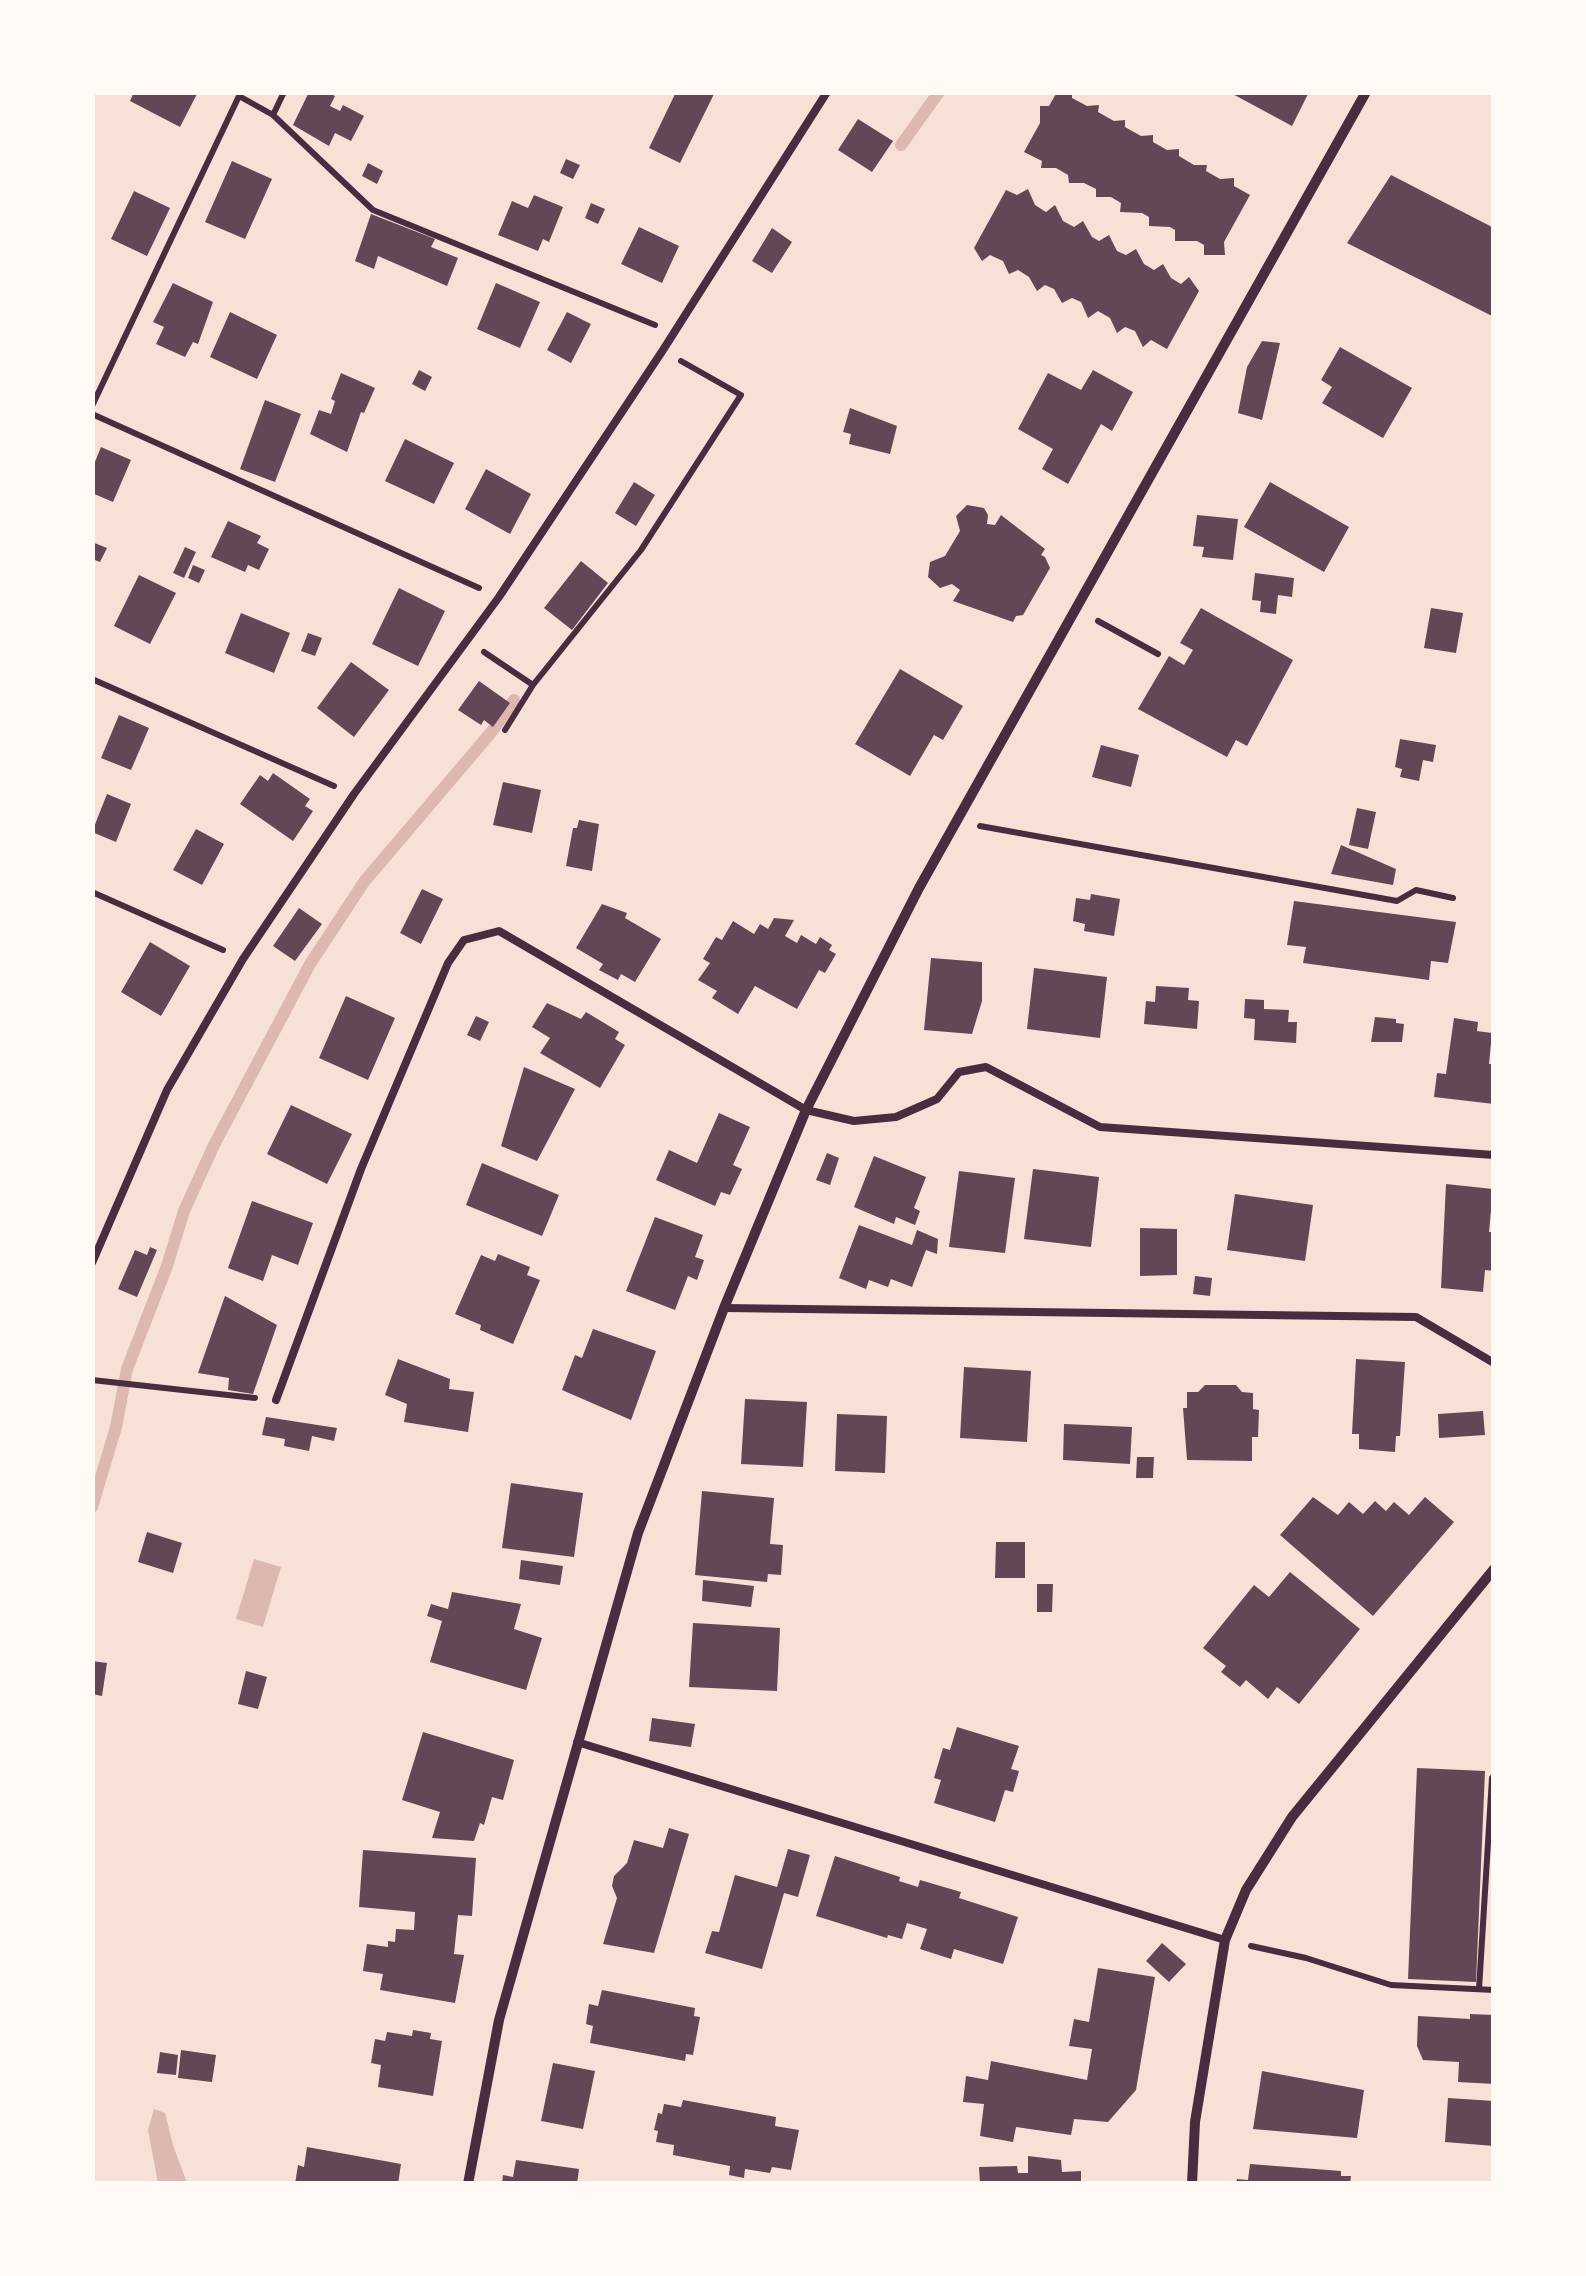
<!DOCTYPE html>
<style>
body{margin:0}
#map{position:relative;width:1586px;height:2276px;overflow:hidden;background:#f7e1d7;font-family:"Sofia Sans Condensed",sans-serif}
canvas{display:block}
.frame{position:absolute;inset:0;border:95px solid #fffaf5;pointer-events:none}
</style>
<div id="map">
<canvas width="1586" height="2276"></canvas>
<div class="frame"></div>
</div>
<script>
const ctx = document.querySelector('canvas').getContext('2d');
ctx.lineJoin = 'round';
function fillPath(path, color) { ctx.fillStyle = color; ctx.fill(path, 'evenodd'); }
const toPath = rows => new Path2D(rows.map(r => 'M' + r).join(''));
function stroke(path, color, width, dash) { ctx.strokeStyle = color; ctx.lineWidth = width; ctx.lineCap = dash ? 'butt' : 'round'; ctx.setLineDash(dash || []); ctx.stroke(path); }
fillPath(toPath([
 [254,1559,281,1567,263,1627,236,1619],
 [154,2109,165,2113,173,2145,187,2183,158,2183,148,2130]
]), '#dcb8b0');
stroke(toPath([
 [901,145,939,92],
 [92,1507,116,1427,127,1369,167,1266,184,1211,214,1145,310,964,364,882,493,730,514,700]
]), '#dcb8b0', 12);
fillPath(toPath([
 [134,92,198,92,180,127,130,101],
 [309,92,327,92,335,96,330,106,340,111,343,105,364,116,351,141,335,133,329,146,293,125],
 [676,92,715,92,680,163,649,148],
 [1057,92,1072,92,1072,98,1087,106,1099,105,1098,112,1114,121,1125,120,1125,127,1141,136,1153,135,1153,142,1167,150,1179,149,1179,156,1194,165,1207,165,1206,171,1220,179,1234,178,1234,186,1250,195,1224,242,1225,255,1204,255,1204,245,1197,241,1175,241,1175,230,1170,227,1149,226,1149,217,1142,213,1120,212,1121,203,1111,197,1096,197,1096,189,1084,183,1069,183,1068,175,1056,168,1041,168,1042,161,1024,152,1040,123,1040,106,1049,106],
 [1229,92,1309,92,1292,126],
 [858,119,893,141,872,172,838,150],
 [566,159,580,165,573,179,560,173],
 [232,161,272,179,245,239,205,222],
 [368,163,383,171,377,184,362,176],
 [1391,175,1494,228,1494,317,1347,243],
 [1028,189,1035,205,1046,212,1055,205,1063,221,1074,227,1083,221,1092,237,1099,241,1109,235,1117,251,1126,255,1136,249,1144,264,1154,270,1163,264,1171,278,1181,284,1189,277,1199,291,1167,349,1151,340,1143,347,1135,331,1125,327,1117,333,1110,318,1098,311,1088,318,1081,302,1072,298,1062,303,1054,289,1045,285,1037,291,1029,277,1018,270,1009,274,1003,261,990,255,982,261,974,248,1006,190,1017,195],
 [134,191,170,208,147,256,111,239],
 [534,195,563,207,549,242,543,239,538,251,498,235,512,201,528,208],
 [591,203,605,209,598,224,585,218],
 [371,214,435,239,431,247,458,258,447,286,378,256,374,269,355,261],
 [639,227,679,246,662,283,621,264],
 [772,228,792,242,772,273,752,261],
 [173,283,213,302,198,344,193,342,185,357,156,344,164,327,153,322],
 [496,283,540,302,520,348,477,329],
 [230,312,277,335,257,379,210,357],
 [567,312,591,324,571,363,547,350],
 [1262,341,1280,343,1262,420,1238,413,1247,367],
 [1340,347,1412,388,1383,438,1322,403,1332,387,1321,380],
 [419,370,432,377,425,391,412,384],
 [1093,370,1133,392,1112,431,1101,424,1068,484,1042,469,1053,449,1018,429,1048,373,1081,390],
 [341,373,375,388,364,413,361,412,347,452,310,434,319,410,331,414,335,401,331,399],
 [265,400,301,414,275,482,240,469],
 [850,408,897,426,890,454,849,444,851,434,843,432],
 [405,439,454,463,434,504,385,481],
 [101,447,131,460,113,502,92,493,92,469],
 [486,469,531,494,510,534,465,509],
 [634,482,655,495,636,526,615,513],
 [1270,482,1349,527,1324,572,1244,527],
 [967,505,984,508,988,515,987,524,995,525,1001,515,1045,549,1041,555,1045,557,1050,568,1023,615,1016,616,1013,622,953,601,960,590,952,584,940,588,928,577,930,562,945,556,960,531,956,516],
 [1197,515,1238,519,1233,560,1202,557,1204,547,1193,546],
 [228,521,261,536,257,543,269,549,259,570,248,565,245,572,211,557],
 [92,542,107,548,100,562,92,559],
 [185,547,196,552,184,578,173,573],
 [581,561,608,583,572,630,544,608],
 [193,565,205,570,199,583,188,578],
 [1255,573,1294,578,1292,597,1278,595,1276,614,1260,612,1261,601,1252,600],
 [139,575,176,593,150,644,114,626],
 [399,588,445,611,418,666,372,644],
 [1201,608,1293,660,1247,746,1236,740,1227,757,1138,709,1169,656,1184,665,1193,650,1180,643],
 [1431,608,1463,613,1456,653,1424,648],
 [241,613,290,633,274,673,225,653],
 [308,633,322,638,315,656,301,651],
 [351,662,389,690,354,737,317,708],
 [900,669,963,706,943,740,934,735,910,776,855,744],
 [479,681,510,703,493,727,484,720,481,725,458,710],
 [119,715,149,728,131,770,101,758],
 [1400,739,1436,745,1433,762,1423,760,1419,781,1400,777,1402,769,1395,767],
 [1101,745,1139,755,1131,787,1092,777],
 [273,773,310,799,305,806,313,811,293,841,240,804,260,775,268,781],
 [503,782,541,790,532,833,493,825],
 [107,794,131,804,116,842,92,832],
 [1357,808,1376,812,1368,849,1349,845],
 [579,820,599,824,592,871,566,866,573,828,577,828],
 [196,829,224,844,202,885,173,870],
 [1341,845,1396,869,1393,885,1331,874],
 [422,889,443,899,421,944,400,933],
 [1091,894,1120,899,1114,936,1084,931,1085,924,1073,921,1076,898,1090,900],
 [1294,901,1456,922,1448,963,1431,961,1429,980,1303,963,1306,947,1287,945],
 [602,904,627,913,625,918,661,939,635,982,621,974,618,980,599,970,603,964,576,948],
 [299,908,322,924,295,961,273,946],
 [774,918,794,920,785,936,797,943,801,935,816,944,820,937,832,945,829,950,836,954,825,973,819,970,797,1009,755,986,738,1014,712,998,717,991,698,980,710,963,703,959,716,937,722,940,733,921,754,934,760,924,768,929],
 [150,942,190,966,161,1016,121,992],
 [931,958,982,962,982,1001,972,1034,924,1030],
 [1034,968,1107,977,1100,1038,1027,1029],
 [1156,986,1189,988,1188,1000,1199,1001,1197,1029,1144,1024,1146,1001,1155,1002],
 [346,996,395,1018,368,1080,319,1058],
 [1245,999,1264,1000,1264,1009,1289,1010,1288,1022,1297,1022,1296,1043,1254,1040,1255,1019,1244,1018],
 [547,1003,581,1019,586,1012,619,1032,615,1039,625,1045,600,1088,540,1053,550,1038,532,1027],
 [476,1016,489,1022,480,1041,467,1035],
 [1375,1017,1396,1019,1396,1023,1404,1024,1402,1042,1371,1042],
 [1454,1018,1478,1022,1477,1031,1492,1033,1489,1064,1494,1064,1494,1104,1434,1097,1437,1073,1446,1074],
 [524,1067,575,1089,537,1161,501,1146],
 [291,1105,352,1134,327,1184,267,1154],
 [719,1113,750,1127,733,1165,742,1169,730,1195,721,1192,715,1206,656,1180,669,1150,697,1163],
 [827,1153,839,1158,830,1185,816,1180],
 [874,1156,926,1177,914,1208,920,1211,915,1225,896,1217,894,1224,854,1207],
 [482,1163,559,1195,542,1236,466,1205],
 [1033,1169,1099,1177,1091,1247,1024,1239],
 [959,1171,1015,1178,1005,1253,949,1247],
 [1446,1184,1493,1189,1489,1232,1494,1232,1494,1271,1485,1270,1483,1292,1441,1288],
 [1235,1194,1313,1205,1305,1261,1227,1250],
 [252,1201,313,1223,298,1265,272,1255,263,1281,228,1268],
 [655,1217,703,1235,695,1257,704,1260,697,1280,688,1276,675,1310,626,1291],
 [859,1225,912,1245,917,1230,938,1239,937,1254,926,1250,912,1287,891,1279,888,1287,869,1280,866,1289,839,1278],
 [1140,1228,1177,1229,1177,1275,1140,1276],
 [150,1247,157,1250,137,1297,118,1289,135,1250,147,1255],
 [498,1254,530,1267,527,1275,540,1280,513,1344,480,1330,481,1325,455,1314,481,1255,495,1261],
 [1195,1276,1212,1278,1210,1296,1193,1294],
 [225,1296,277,1325,253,1394,228,1390,229,1378,198,1373],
 [593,1329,656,1351,631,1420,562,1390,575,1355,582,1358],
 [398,1359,450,1379,449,1389,474,1392,468,1432,404,1422,407,1404,385,1395],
 [1356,1359,1405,1362,1400,1436,1396,1436,1395,1452,1359,1449,1359,1434,1352,1434],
 [964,1367,1031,1371,1027,1442,960,1438],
 [1205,1385,1236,1385,1242,1392,1253,1393,1253,1409,1259,1410,1258,1437,1252,1437,1252,1461,1187,1460,1183,1408,1187,1408,1187,1392,1198,1392],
 [745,1399,807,1402,803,1467,741,1464],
 [1483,1411,1485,1435,1439,1438,1438,1414],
 [837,1414,887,1416,885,1473,835,1471],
 [266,1417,337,1428,334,1441,312,1436,309,1451,284,1446,285,1439,262,1435],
 [1064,1424,1132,1427,1130,1464,1063,1460],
 [1137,1457,1154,1457,1153,1478,1136,1478],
 [511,1483,583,1493,574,1557,502,1548],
 [702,1491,774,1498,770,1544,783,1545,781,1575,768,1574,767,1582,695,1575],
 [1313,1497,1338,1515,1349,1502,1363,1514,1375,1501,1386,1511,1394,1502,1409,1515,1425,1497,1454,1522,1373,1616,1280,1535],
 [147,1532,182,1543,173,1573,138,1562],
 [996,1542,1025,1542,1025,1578,995,1578],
 [521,1560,563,1566,560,1585,519,1579],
 [1290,1572,1360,1629,1299,1704,1277,1687,1268,1699,1246,1680,1240,1687,1221,1672,1226,1666,1203,1648,1254,1585,1269,1597],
 [703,1580,754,1586,751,1607,702,1601],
 [1037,1584,1053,1584,1052,1612,1037,1612],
 [452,1592,521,1604,514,1629,542,1638,526,1690,430,1662,442,1621,427,1616,431,1604,448,1609],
 [693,1623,780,1628,777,1691,689,1687],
 [92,1661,107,1663,102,1696,92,1694],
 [246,1671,267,1677,258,1709,238,1704],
 [652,1718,695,1724,691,1747,649,1741],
 [957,1727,1019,1746,1011,1769,1019,1771,1013,1792,1005,1790,995,1822,934,1803,941,1780,934,1778,943,1748,950,1750],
 [423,1732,514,1760,503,1800,492,1797,484,1825,480,1823,474,1841,432,1838,440,1812,402,1800],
 [1417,1768,1485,1771,1476,1982,1408,1979],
 [669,1828,689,1834,654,1953,603,1944,617,1898,612,1886,614,1876,627,1863,634,1840,663,1848],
 [788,1849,810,1855,798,1897,784,1893,762,1969,705,1953,712,1931,719,1932,735,1875,777,1887],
 [363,1850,476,1858,472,1916,458,1915,454,1954,464,1955,455,2003,380,1990,383,1974,363,1971,367,1944,388,1947,388,1941,395,1942,396,1929,414,1930,415,1912,359,1907],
 [835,1856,900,1877,899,1881,918,1887,920,1880,961,1892,959,1898,1018,1917,1003,1964,954,1949,951,1959,920,1949,927,1929,907,1923,902,1939,888,1935,887,1938,816,1916],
 [1162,1943,1186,1964,1169,1982,1146,1961],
 [1098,1968,1155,1977,1136,2090,1108,2122,1074,2119,1071,2135,1016,2127,1013,2142,980,2136,984,2104,963,2102,966,2076,988,2080,991,2061,1087,2080,1092,2049,1069,2046,1074,2019,1089,2022],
 [602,1990,695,2008,694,2016,700,2017,693,2055,686,2054,685,2061,590,2043,593,2026,586,2024,589,2004,598,2006],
 [1470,2014,1494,2015,1494,2084,1458,2082,1459,2062,1423,2060,1417,2046,1418,2016,1470,2019],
 [413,2030,431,2033,430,2039,442,2041,433,2096,378,2087,381,2065,371,2063,375,2039,385,2041,387,2032,412,2036],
 [181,2050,216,2055,212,2082,178,2078],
 [160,2052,178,2055,176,2075,157,2073],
 [553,2063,595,2071,583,2129,541,2121],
 [1262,2071,1364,2090,1357,2138,1253,2129],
 [1448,2098,1494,2101,1494,2146,1445,2142],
 [683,2100,776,2117,775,2126,799,2130,791,2170,772,2167,770,2173,745,2169,744,2178,729,2175,730,2166,673,2155,674,2145,656,2142,658,2131,654,2130,658,2113,662,2114,664,2104,681,2107],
 [307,2147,401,2164,398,2184,295,2184,298,2165,304,2167],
 [1028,2156,1061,2160,1062,2172,1081,2171,1081,2184,980,2184,979,2167,1017,2166,1018,2173,1028,2173],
 [516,2160,579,2169,577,2184,502,2184,503,2175,513,2177],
 [1250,2164,1341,2171,1341,2176,1351,2176,1350,2184,1236,2184,1237,2179,1248,2180]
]), '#644757');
stroke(toPath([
 [273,115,284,92],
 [92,406,239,96,273,115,373,210,655,325],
 [92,414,479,588],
 [1098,621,1158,654],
 [484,652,533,685],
 [92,679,334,786],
 [505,730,533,685,641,550,741,395,681,361],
 [980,826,1397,901,1416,890,1453,898],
 [92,892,223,950],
 [92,1380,255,1398],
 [1251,1946,1306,1958,1391,1985,1494,1990],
 [1479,1989,1492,1778]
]), '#4a2c40', 6);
stroke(toPath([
 [92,1263,167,1090,243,959,354,794,499,597,663,350,827,92],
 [724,1308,1416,1317,1494,1363],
 [276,1400,361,1169,448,963,464,940,499,931,806,1110,854,1121,896,1117,937,1099,959,1072,986,1067,1100,1127,1494,1155],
 [577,1742,1225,1940]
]), '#4a2c40', 8);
stroke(toPath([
 [468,2184,499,2020,638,1533,724,1308,806,1110,919,888,1366,92],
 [1192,2184,1195,2122,1225,1940,1246,1890,1292,1817,1494,1569]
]), '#4a2c40', 10);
</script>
